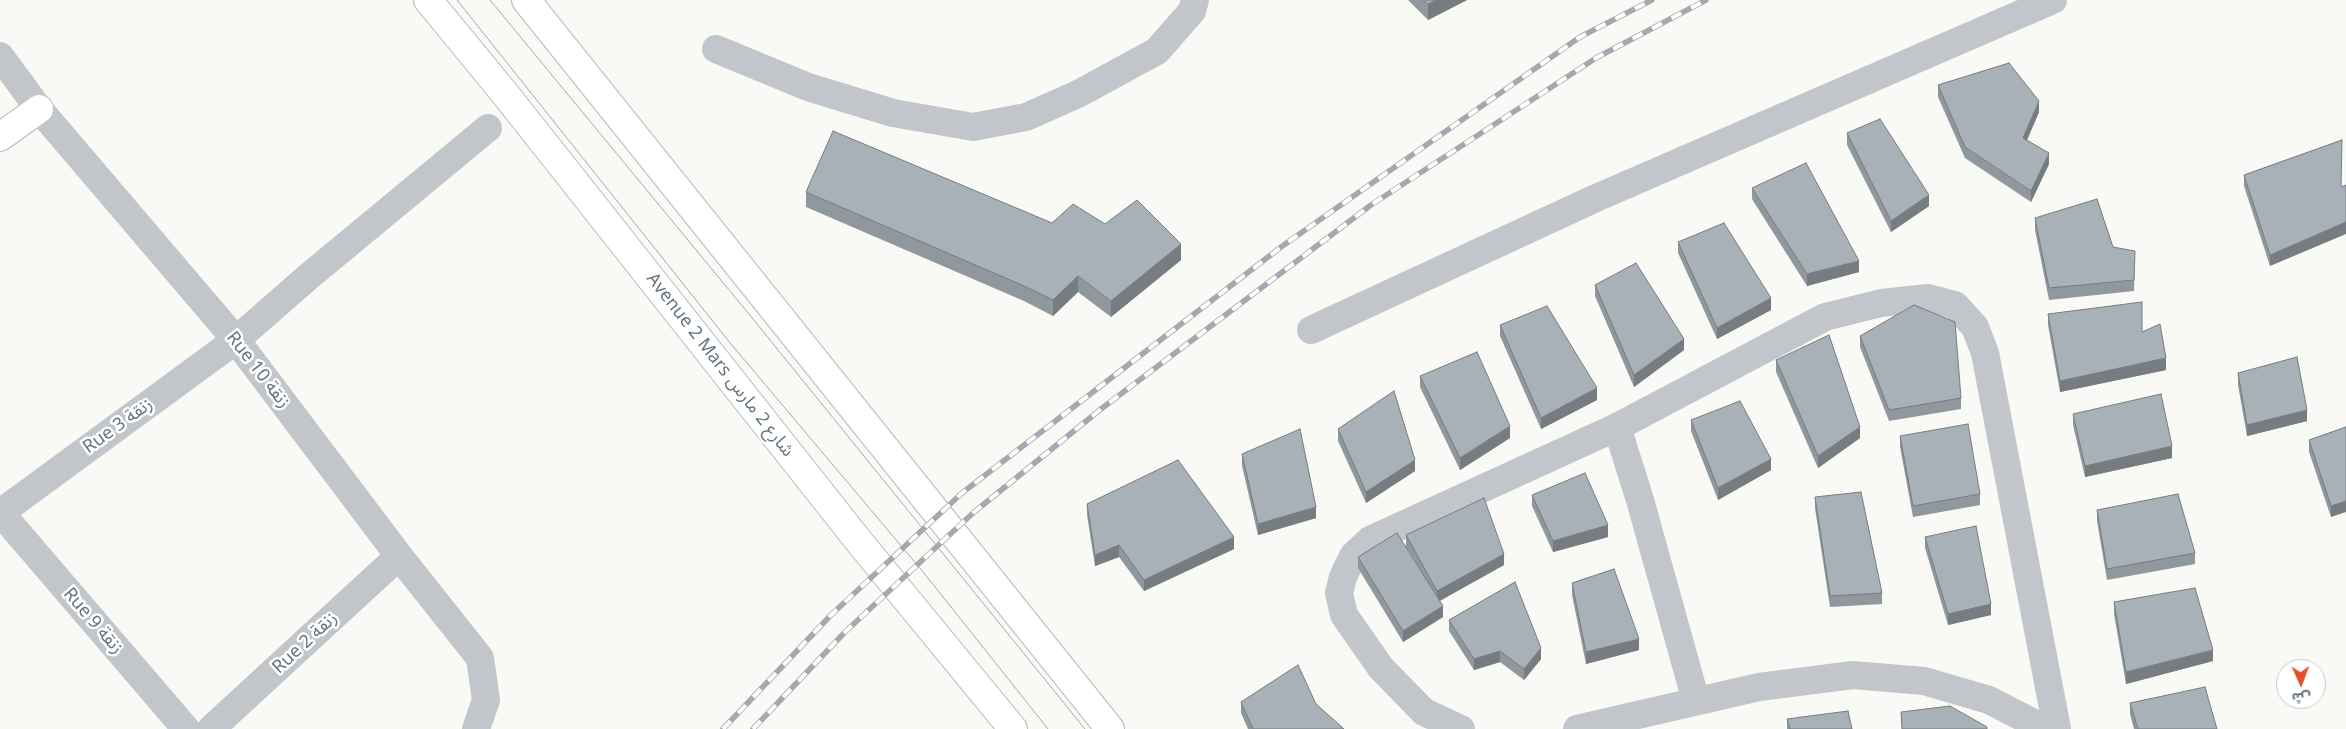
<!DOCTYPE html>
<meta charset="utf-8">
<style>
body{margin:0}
#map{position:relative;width:2346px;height:729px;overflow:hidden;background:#f9f9f6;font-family:"Noto Sans","Noto Sans Arabic",sans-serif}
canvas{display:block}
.north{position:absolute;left:2276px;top:659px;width:50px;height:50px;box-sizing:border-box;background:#fff;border:1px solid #c1c8cd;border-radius:50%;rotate:178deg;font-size:14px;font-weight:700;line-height:20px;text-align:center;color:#647581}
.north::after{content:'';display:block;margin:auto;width:18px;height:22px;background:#df512f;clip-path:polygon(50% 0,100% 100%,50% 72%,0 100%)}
</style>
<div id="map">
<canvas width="2346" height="729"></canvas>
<div class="north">ش</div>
</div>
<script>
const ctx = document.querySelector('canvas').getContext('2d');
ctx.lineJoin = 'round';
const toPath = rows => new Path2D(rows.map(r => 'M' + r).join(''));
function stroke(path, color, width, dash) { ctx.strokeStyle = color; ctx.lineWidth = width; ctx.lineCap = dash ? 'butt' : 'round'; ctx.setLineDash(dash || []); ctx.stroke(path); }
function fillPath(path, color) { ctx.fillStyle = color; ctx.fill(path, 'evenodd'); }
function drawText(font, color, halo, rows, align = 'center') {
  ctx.font = font + ' "Noto Sans","Noto Sans Arabic",sans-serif'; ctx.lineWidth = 5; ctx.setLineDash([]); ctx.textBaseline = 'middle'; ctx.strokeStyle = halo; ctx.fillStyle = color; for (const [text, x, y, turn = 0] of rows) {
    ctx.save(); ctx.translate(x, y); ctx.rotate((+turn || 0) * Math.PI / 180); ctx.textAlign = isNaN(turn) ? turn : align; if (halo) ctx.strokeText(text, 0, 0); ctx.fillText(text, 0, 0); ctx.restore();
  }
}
const secondary = toPath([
 [428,0,506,95,857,539,1013,729],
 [526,0,1110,729],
 [0,137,39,109]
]);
stroke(secondary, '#b4babe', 30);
stroke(toPath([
 [716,49,808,87,893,113,973,127,1026,117,1078,94,1157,51,1192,11,1195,0],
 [0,56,39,109,236,340,399,556,480,658,486,700,476,729],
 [1311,330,1596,198,2053,0],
 [1617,427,1640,500,1696,701],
 [0,512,186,729],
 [0,513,236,340,308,277,488,128],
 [211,729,399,556],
 [1461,729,1424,712,1381,668,1344,615,1339,593,1343,577,1353,556,1370,540,1617,427,1825,317,1881,303,1928,298,1955,305,1975,327,1985,353,2057,729],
 [1577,729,1759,687,1853,675,1924,681,1989,700,2045,729]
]), '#c2c6ca', 28);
stroke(secondary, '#fff', 28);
stroke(toPath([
 [457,0,731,344,924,573,1048,729],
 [490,0,753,319,1085,729]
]), '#a3aaaf', 1);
const rail = toPath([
 [723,729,831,615,962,493,1281,247,1580,37,1652,0],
 [753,729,845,632,973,513,1101,409,1371,205,1596,58,1706,0]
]);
stroke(rail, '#a3aaaf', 5.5);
stroke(rail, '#fff', 4, [11]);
fillPath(toPath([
 [1408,0,1467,0,1428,20],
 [1938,85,2039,112,2027,140,2049,164,2031,202,1965,158,1938,97],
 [1847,133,1929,206,1891,232,1847,145],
 [2342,140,2270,266,2244,186,2244,175],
 [1752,188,1859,272,1807,286,1752,199],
 [806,192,1052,223,1105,224,1181,260,1111,317,1078,292,1053,316,1024,301,806,207],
 [2035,218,2113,247,2135,262,2134,291,2049,300,2035,230],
 [1678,242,1771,310,1717,339,1678,253],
 [1595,285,1684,350,1634,387,1595,296],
 [2048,314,2142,332,2166,370,2060,392,2048,325],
 [1500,325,1597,400,1541,429,1500,336],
 [1860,336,1961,398,1961,409,1889,421,1860,347],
 [1776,360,1860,438,1818,468,1776,372],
 [2238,373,2307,421,2247,436,2238,385],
 [1420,376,1510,438,1460,470,1420,387],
 [2073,414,2172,458,2085,477,2073,425],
 [1691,420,1771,470,1718,500,1691,431],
 [2346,427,2331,517,2309,452,2309,440],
 [1338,429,1415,471,1366,503,1338,441],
 [1900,436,1980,494,1980,505,1913,517,1900,447],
 [1242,454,1316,518,1258,535,1242,466],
 [1532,495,1608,537,1553,552,1532,506],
 [1815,497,1882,593,1882,604,1830,607,1815,508],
 [1087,504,1234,549,1144,591,1119,557,1095,566,1087,515],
 [2097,510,2195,553,2195,564,2107,580,2097,521],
 [1406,535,1504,565,1440,601,1443,617,1403,642,1358,568,1358,557,1415,561,1406,547],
 [1925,537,1991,615,1948,625,1925,548],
 [1572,583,1639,650,1586,664,1572,595],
 [2114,602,2213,661,2126,684,2114,614],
 [1449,620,1541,659,1524,680,1500,662,1474,670,1449,631],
 [1241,702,1316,704,1344,729,1248,729,1241,713],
 [2130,703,2217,729,2134,729,2130,714],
 [1787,719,1852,729,1787,729]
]), '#90989d');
fillPath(toPath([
 [1436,0,1467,0,1428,20,1428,4],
 [2039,101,2039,112,2023,149,2023,138],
 [2049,153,2049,164,2031,202,2031,191],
 [1929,195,1929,206,1891,232,1891,221],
 [2346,222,2346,234,2270,266,2270,255],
 [1181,244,1181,260,1111,317,1111,301],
 [1859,261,1859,272,1807,286,1807,274],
 [1078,276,1078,292,1053,316,1053,300],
 [1771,298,1771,310,1717,339,1717,328],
 [1684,339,1684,350,1634,387,1634,375],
 [2166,358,2166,370,2060,392,2060,381],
 [1597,388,1597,400,1541,429,1541,418],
 [2307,410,2307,421,2247,436,2247,425],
 [1510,426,1510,438,1460,470,1460,458],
 [1860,427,1860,438,1818,468,1818,456],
 [2172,446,2172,458,2085,477,2085,466],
 [1771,459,1771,470,1718,500,1718,488],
 [1415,460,1415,471,1366,503,1366,492],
 [2346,501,2346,512,2331,517,2331,506],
 [1316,507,1316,518,1258,535,1258,524],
 [1608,525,1608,537,1553,552,1553,541],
 [1234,537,1234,549,1144,591,1144,580],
 [1119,545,1119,557,1095,566,1095,555],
 [1504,554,1504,565,1437,602,1437,591],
 [1991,604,1991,615,1948,625,1948,614],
 [1443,606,1443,617,1403,642,1403,631],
 [1639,639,1639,650,1586,664,1586,652],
 [1541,648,1541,659,1524,680,1524,669],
 [2213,650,2213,661,2126,684,2126,672],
 [1500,651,1500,662,1474,670,1474,659]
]), '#767c80');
const building = toPath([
 [1423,0,1436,0,1428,4,1423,0],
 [2009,63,2039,101,2023,138,2049,153,2031,191,1965,147,1938,85,2009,63],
 [1880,119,1929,195,1891,221,1847,133,1880,119],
 [833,131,1052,223,1073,204,1105,224,1137,200,1181,244,1111,301,1078,276,1053,300,1024,286,806,192,833,131],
 [2342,140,2341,187,2346,185,2346,222,2270,255,2244,175,2342,140],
 [1806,163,1859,261,1807,274,1752,188,1806,163],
 [2097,199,2113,247,2135,251,2134,280,2049,288,2035,218,2097,199],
 [1724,223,1771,298,1717,328,1678,242,1724,223],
 [1636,263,1684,339,1634,375,1595,285,1636,263],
 [2142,302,2142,332,2160,324,2166,358,2060,381,2048,314,2142,302],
 [1914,305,1955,322,1961,398,1889,410,1860,336,1914,305],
 [1547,306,1597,388,1541,418,1500,325,1547,306],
 [1829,335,1860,427,1818,456,1776,360,1829,335],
 [1477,352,1510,426,1460,458,1420,376,1477,352],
 [2297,357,2307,410,2247,425,2238,373,2297,357],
 [1394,391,1415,460,1366,492,1338,429,1394,391],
 [2161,394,2172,446,2085,466,2073,414,2161,394],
 [1740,401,1771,459,1718,488,1691,420,1740,401],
 [1968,424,1980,494,1913,506,1900,436,1968,424],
 [2346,427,2346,501,2331,506,2309,440,2346,427],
 [1300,429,1316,507,1258,524,1242,454,1300,429],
 [1178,460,1234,537,1144,580,1119,545,1095,555,1087,504,1178,460],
 [1585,473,1608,525,1553,541,1532,495,1585,473],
 [1861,492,1882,593,1830,596,1815,497,1861,492],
 [2178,494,2195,553,2107,569,2097,510,2178,494],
 [1484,498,1504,554,1437,591,1406,535,1484,498],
 [1976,526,1991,604,1948,614,1925,537,1976,526],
 [1397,533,1443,606,1403,631,1358,557,1397,533],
 [1614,569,1639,639,1586,652,1572,583,1614,569],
 [1515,582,1541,648,1524,669,1500,651,1474,659,1449,620,1515,582],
 [2195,588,2213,650,2126,672,2114,602,2195,588],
 [1298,665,1316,704,1344,729,1253,729,1241,702,1298,665],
 [2205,687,2217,729,2138,729,2130,703,2205,687],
 [1950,706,1987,727,1987,729,1902,729,1901,712,1950,706],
 [1848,711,1852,729,1790,729,1787,719,1848,711]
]);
fillPath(building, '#a8b1b7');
stroke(building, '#767c80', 1);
drawText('18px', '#647581', '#fff', [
 ["Avenue 2 Mars شارع 2 مارس",720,365,52],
 ["Rue 10 زنقة",258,370,52],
 ["Rue 3 زنقة",118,426,-36],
 ["Rue 9 زنقة",93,621,49],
 ["Rue 2 زنقة",305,643,-43]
]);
</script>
